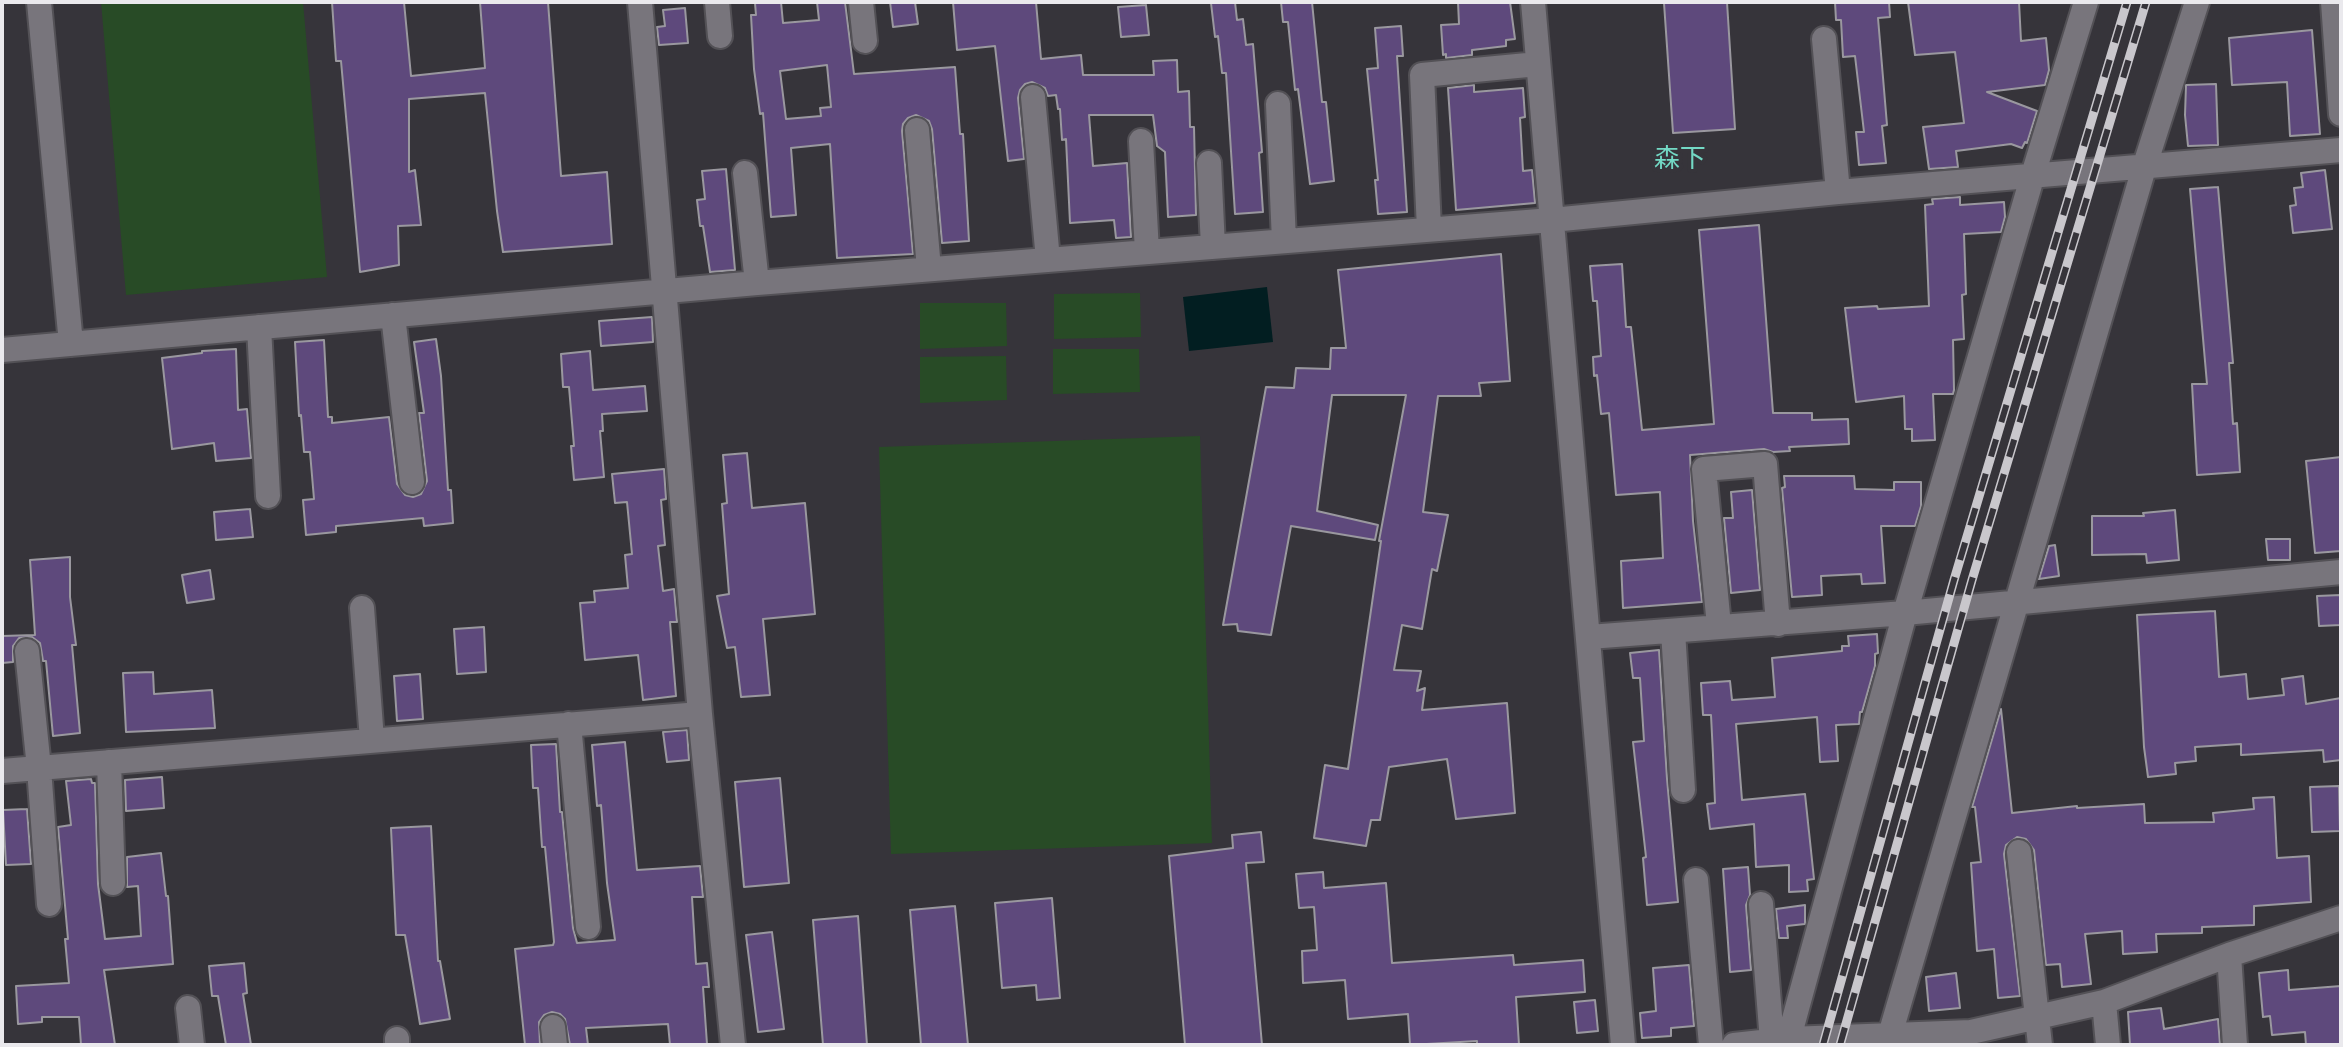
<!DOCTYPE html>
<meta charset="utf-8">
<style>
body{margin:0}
#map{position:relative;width:2343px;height:1047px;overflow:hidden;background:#36343a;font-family:"Roboto Condensed",sans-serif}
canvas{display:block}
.frame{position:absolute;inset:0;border:4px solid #eae9ed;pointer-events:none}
</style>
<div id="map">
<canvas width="2343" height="1047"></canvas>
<div class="frame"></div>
</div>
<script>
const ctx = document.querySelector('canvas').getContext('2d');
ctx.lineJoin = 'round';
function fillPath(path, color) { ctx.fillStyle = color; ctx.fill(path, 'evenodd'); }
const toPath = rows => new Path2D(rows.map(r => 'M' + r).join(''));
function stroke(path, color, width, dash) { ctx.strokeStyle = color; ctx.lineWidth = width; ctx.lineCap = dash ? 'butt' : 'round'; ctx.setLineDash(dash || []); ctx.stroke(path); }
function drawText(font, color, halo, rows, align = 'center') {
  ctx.font = font + ' "Roboto Condensed","Noto Sans JP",sans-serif'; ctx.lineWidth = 8; ctx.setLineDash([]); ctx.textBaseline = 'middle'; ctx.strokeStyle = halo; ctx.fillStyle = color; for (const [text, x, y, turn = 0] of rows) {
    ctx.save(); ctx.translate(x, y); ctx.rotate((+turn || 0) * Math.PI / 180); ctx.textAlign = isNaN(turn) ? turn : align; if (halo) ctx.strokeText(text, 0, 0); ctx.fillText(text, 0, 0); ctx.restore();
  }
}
fillPath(toPath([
 [101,2,303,2,327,277,126,295],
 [1140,293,1141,337,1054,339,1054,294],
 [1006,303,1007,346,920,349,920,303],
 [1053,349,1139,349,1140,392,1053,394],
 [1006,356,1007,400,920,403,920,357],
 [1200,436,1212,843,891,854,879,447]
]), '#284b26');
fillPath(toPath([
 [1267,287,1273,342,1189,351,1183,297]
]), '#021e21');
const building = toPath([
 [332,2,404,2,411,76,485,68,480,2,548,2,561,176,607,172,612,244,503,252,497,211,485,93,409,99,409,172,415,170,421,225,398,226,399,265,360,272,341,61,336,61,332,2],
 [781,2,783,23,819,20,817,2,845,2,854,74,955,67,960,134,963,134,969,241,942,243,932,129,929,121,916,115,908,118,903,124,902,131,913,254,837,258,830,144,791,148,796,215,771,217,763,113,760,114,754,69,751,15,756,15,755,3,781,2],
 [827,65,831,107,820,108,821,116,786,119,780,71,827,65],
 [890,2,915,2,918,24,893,27,890,2],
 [953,2,1036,2,1041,59,1081,55,1083,75,1154,75,1153,61,1177,60,1178,92,1189,91,1190,127,1194,127,1196,215,1168,217,1165,152,1157,146,1153,115,1089,115,1093,166,1127,163,1131,237,1116,238,1114,220,1070,223,1066,139,1062,140,1060,109,1058,109,1056,95,1048,96,1045,88,1032,82,1025,84,1020,90,1018,98,1024,159,1008,161,995,46,957,50,953,2],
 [1235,2,1237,20,1243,19,1246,45,1253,44,1262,152,1259,153,1263,212,1235,214,1226,73,1222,73,1218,36,1215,37,1211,3,1235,2],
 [1281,2,1312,2,1322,102,1326,102,1334,181,1310,184,1298,89,1295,90,1288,22,1283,22,1281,2],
 [1458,2,1510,2,1515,39,1506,40,1506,46,1472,50,1472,55,1446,58,1446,54,1443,55,1441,25,1459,24,1458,2],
 [1685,2,1727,2,1735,129,1673,133,1664,3,1685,2],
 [1835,2,1889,2,1890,17,1878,18,1887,125,1882,126,1886,163,1859,165,1856,132,1864,132,1855,56,1843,57,1841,20,1836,20,1835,2],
 [1908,2,2019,2,2021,41,2046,38,2049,70,2045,85,1987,92,2037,111,2027,143,2025,142,2022,148,2011,144,1956,151,1958,167,1929,169,1923,127,1964,123,1955,52,1915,55,1908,2],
 [1146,5,1149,35,1121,37,1118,7,1146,5],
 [685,8,688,43,659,45,657,27,665,26,663,10,685,8],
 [1401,26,1403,56,1397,56,1407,212,1378,214,1375,180,1378,180,1367,69,1378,68,1375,28,1401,26],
 [2312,30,2320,134,2290,136,2287,82,2232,85,2229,38,2312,30],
 [2216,84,2218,145,2188,146,2185,115,2186,85,2216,84],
 [1474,85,1474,92,1523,88,1525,117,1520,118,1523,171,1532,170,1535,203,1456,210,1448,88,1474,85],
 [726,169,735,270,710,272,703,226,700,226,697,200,705,199,702,171,726,169],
 [2325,170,2332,229,2293,233,2290,206,2296,205,2294,188,2303,187,2301,173,2325,170],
 [2218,187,2233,363,2229,363,2233,424,2237,423,2240,472,2197,475,2192,384,2207,384,2190,189,2218,187],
 [1960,197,1960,205,2004,202,2005,217,2001,232,1964,234,1966,294,1962,295,1964,339,1953,340,1954,390,1953,394,1933,394,1935,440,1912,441,1912,429,1905,429,1904,396,1856,402,1845,308,1877,306,1878,309,1929,306,1925,205,1933,204,1932,199,1960,197],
 [1759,225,1773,413,1812,413,1812,420,1848,419,1849,444,1789,447,1790,451,1773,452,1764,449,1690,455,1693,521,1702,602,1623,608,1621,561,1663,558,1660,492,1616,495,1609,413,1601,414,1597,375,1594,376,1593,357,1601,356,1597,301,1593,301,1590,266,1622,264,1626,327,1631,327,1642,430,1714,424,1699,230,1759,225],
 [1501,254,1510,381,1479,383,1481,396,1438,396,1423,512,1448,515,1437,571,1432,569,1422,629,1402,625,1394,670,1421,671,1417,691,1425,688,1422,710,1507,703,1515,813,1456,819,1447,759,1389,767,1380,820,1371,820,1366,846,1314,838,1325,765,1348,769,1381,541,1379,541,1406,395,1332,395,1317,511,1378,525,1375,540,1291,526,1271,635,1238,631,1237,624,1223,625,1266,387,1294,388,1296,368,1330,369,1331,348,1346,348,1338,270,1501,254],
 [652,317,653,342,601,346,599,321,652,317],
 [436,339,441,376,448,490,451,490,453,523,424,526,423,518,336,526,336,532,306,535,303,500,314,499,310,452,304,452,301,415,299,416,295,342,324,340,328,417,332,417,332,423,389,417,397,484,405,495,413,497,421,494,427,481,419,413,424,413,414,342,436,339],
 [236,349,238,410,247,409,251,458,216,461,214,443,172,449,162,358,202,353,202,351,236,349],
 [590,351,593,390,645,386,647,411,602,414,603,431,600,431,604,477,574,480,571,446,574,446,569,387,563,387,561,354,590,351],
 [747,453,752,508,805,503,815,614,763,619,770,695,741,697,735,647,727,648,717,596,729,594,722,504,727,503,723,455,747,453],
 [2341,457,2341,551,2315,553,2306,461,2341,457],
 [664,469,666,499,661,500,665,545,658,546,663,591,674,589,677,622,670,622,676,696,643,700,638,655,585,660,580,603,595,602,594,591,628,588,625,555,632,554,627,502,615,503,612,474,664,469],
 [1784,476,1854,476,1855,489,1894,490,1894,482,1921,482,1921,506,1915,526,1881,526,1885,583,1862,584,1861,574,1821,576,1822,595,1792,597,1782,488,1785,487,1784,476],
 [1752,490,1760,590,1731,593,1724,518,1733,518,1731,492,1752,490],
 [250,509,253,537,216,540,214,512,250,509],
 [2175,510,2179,560,2147,563,2146,554,2092,555,2092,516,2144,516,2143,513,2175,510],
 [2266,539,2290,539,2290,560,2268,560,2266,539],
 [2055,545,2059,576,2039,579,2049,546,2055,545],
 [70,557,70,597,76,645,72,645,80,733,53,736,46,661,43,661,40,643,32,637,19,638,13,646,13,662,2,663,2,636,35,635,30,560,70,557],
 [210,570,214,599,187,603,182,575,210,570],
 [2341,595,2341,625,2319,626,2317,596,2341,595],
 [2215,611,2219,677,2246,674,2248,699,2284,695,2282,679,2303,676,2306,704,2341,698,2341,760,2324,762,2323,750,2241,755,2241,744,2195,747,2196,761,2175,763,2176,774,2148,777,2144,747,2137,615,2215,611],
 [484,627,486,672,457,674,454,629,484,627],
 [1877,634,1878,653,1875,654,1875,666,1862,712,1860,712,1859,724,1836,725,1838,761,1820,762,1817,717,1736,724,1742,800,1805,794,1814,879,1807,880,1808,891,1789,892,1789,865,1756,867,1754,824,1710,829,1707,804,1715,803,1713,755,1711,715,1703,715,1701,683,1730,681,1732,700,1775,697,1772,658,1842,651,1842,646,1849,646,1848,636,1877,634],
 [1659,650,1667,779,1678,902,1647,905,1643,858,1646,857,1633,742,1644,741,1640,678,1633,678,1630,653,1659,650],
 [153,672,154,694,212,690,215,728,126,732,123,673,153,672],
 [420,674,423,719,397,721,394,676,420,674],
 [2001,709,2012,813,2077,806,2077,808,2144,804,2145,823,2214,822,2213,813,2254,809,2253,798,2274,797,2277,858,2309,856,2311,902,2254,906,2254,925,2202,927,2202,933,2156,934,2157,952,2123,954,2122,931,2085,934,2091,984,2062,987,2060,964,2046,965,2034,850,2026,839,2017,837,2006,845,2004,854,2020,996,1998,998,1994,949,1977,951,1971,863,1981,862,1975,807,1972,807,2001,709],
 [687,730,689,760,667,762,663,732,687,730],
 [625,742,637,870,700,866,703,897,692,897,696,964,707,963,709,987,703,987,707,1044,670,1045,668,1024,586,1028,588,1045,570,1045,565,1019,560,1014,552,1012,544,1015,539,1022,540,1045,525,1045,515,949,553,945,554,942,545,847,542,847,538,788,533,788,531,745,556,744,560,812,562,812,573,928,577,943,615,940,607,883,601,805,597,806,592,745,625,742],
 [162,777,164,808,126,811,125,780,162,777],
 [780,778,789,883,744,887,735,782,780,778],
 [91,779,92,783,95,783,98,884,105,939,141,936,138,886,127,887,127,857,161,853,166,896,168,896,173,964,104,970,115,1045,81,1045,79,1017,42,1017,42,1022,18,1024,16,986,69,983,65,939,68,939,58,827,71,825,66,781,91,779],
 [2339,786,2340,831,2312,832,2310,787,2339,786],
 [27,809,31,864,6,865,3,810,27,809],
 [431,826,438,961,440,961,450,1019,420,1024,405,935,396,935,391,828,431,826],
 [1261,832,1264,862,1246,863,1262,1045,1185,1045,1169,856,1233,848,1232,835,1261,832],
 [1748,867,1750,895,1746,905,1751,970,1730,972,1723,869,1748,867],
 [1323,872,1324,888,1386,883,1392,963,1513,955,1514,965,1583,960,1585,992,1516,997,1519,1045,1477,1045,1477,1041,1410,1045,1408,1014,1348,1019,1345,980,1303,983,1302,951,1317,950,1314,907,1299,908,1296,874,1323,872],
 [1052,898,1060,998,1037,1000,1036,985,1002,988,995,903,1052,898],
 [1805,905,1805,924,1787,926,1788,938,1779,938,1776,909,1805,905],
 [955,906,968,1045,921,1045,910,910,955,906],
 [858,916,867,1045,823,1045,813,920,858,916],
 [772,932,784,1029,758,1032,746,935,772,932],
 [244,963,247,993,243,994,251,1045,226,1045,218,996,212,996,209,966,244,963],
 [1689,965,1694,1026,1671,1028,1671,1036,1642,1038,1640,1013,1656,1011,1653,968,1689,965],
 [2288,970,2289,990,2341,986,2341,1045,2306,1045,2305,1032,2272,1035,2270,1016,2263,1017,2259,973,2288,970],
 [1956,973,1960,1008,1929,1011,1926,977,1956,973],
 [1595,1000,1598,1031,1577,1033,1574,1002,1595,1000],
 [2161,1008,2164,1029,2218,1019,2220,1045,2130,1045,2128,1012,2161,1008]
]);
fillPath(building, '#5e497c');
stroke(building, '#9a989f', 2);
const minor = toPath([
 [39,2,71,344],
 [640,2,700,714,733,1045],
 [717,2,720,36],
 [861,2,865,41],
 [1533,2,1623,1045],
 [2333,2,2341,114],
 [1824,39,1838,192],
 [1033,97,1048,260],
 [1278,104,1284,241],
 [917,130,929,269],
 [1141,141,1147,252],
 [1209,163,1213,247],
 [745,173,757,283],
 [1429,229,1422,75,1538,64],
 [393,315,412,482],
 [259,327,268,496],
 [2,350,757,283,1552,220,1838,192,2341,150],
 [362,608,372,740],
 [1719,626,1704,469,1765,464,1778,624],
 [1673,631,1683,790],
 [1589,637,1905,613,2341,572],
 [27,651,39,768,49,904],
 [569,724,588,927],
 [109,762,113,883],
 [2,771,700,714],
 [2019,852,2040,1045],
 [1696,880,1711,1045],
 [1761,904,1772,1041],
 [2229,955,2235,1045],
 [2104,1002,2108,1045],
 [188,1008,192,1045],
 [553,1027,555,1045],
 [397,1039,397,1045],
 [1734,1045,1789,1039,1971,1032,2104,1002,2229,955,2341,918],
 [1787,1045,1905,613,2032,178,2086,2],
 [1887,1045,2144,168,2197,2]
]);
stroke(minor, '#535156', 28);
stroke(minor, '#78757c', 24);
const rail = toPath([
 [1823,1045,1954,580,2127,2],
 [1840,1045,1972,580,2146,2]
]);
stroke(rail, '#c9c7cc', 9);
stroke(rail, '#36343a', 6, [18]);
drawText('26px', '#73d9c5', '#36343a', [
 ["森下",1680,160]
]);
</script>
